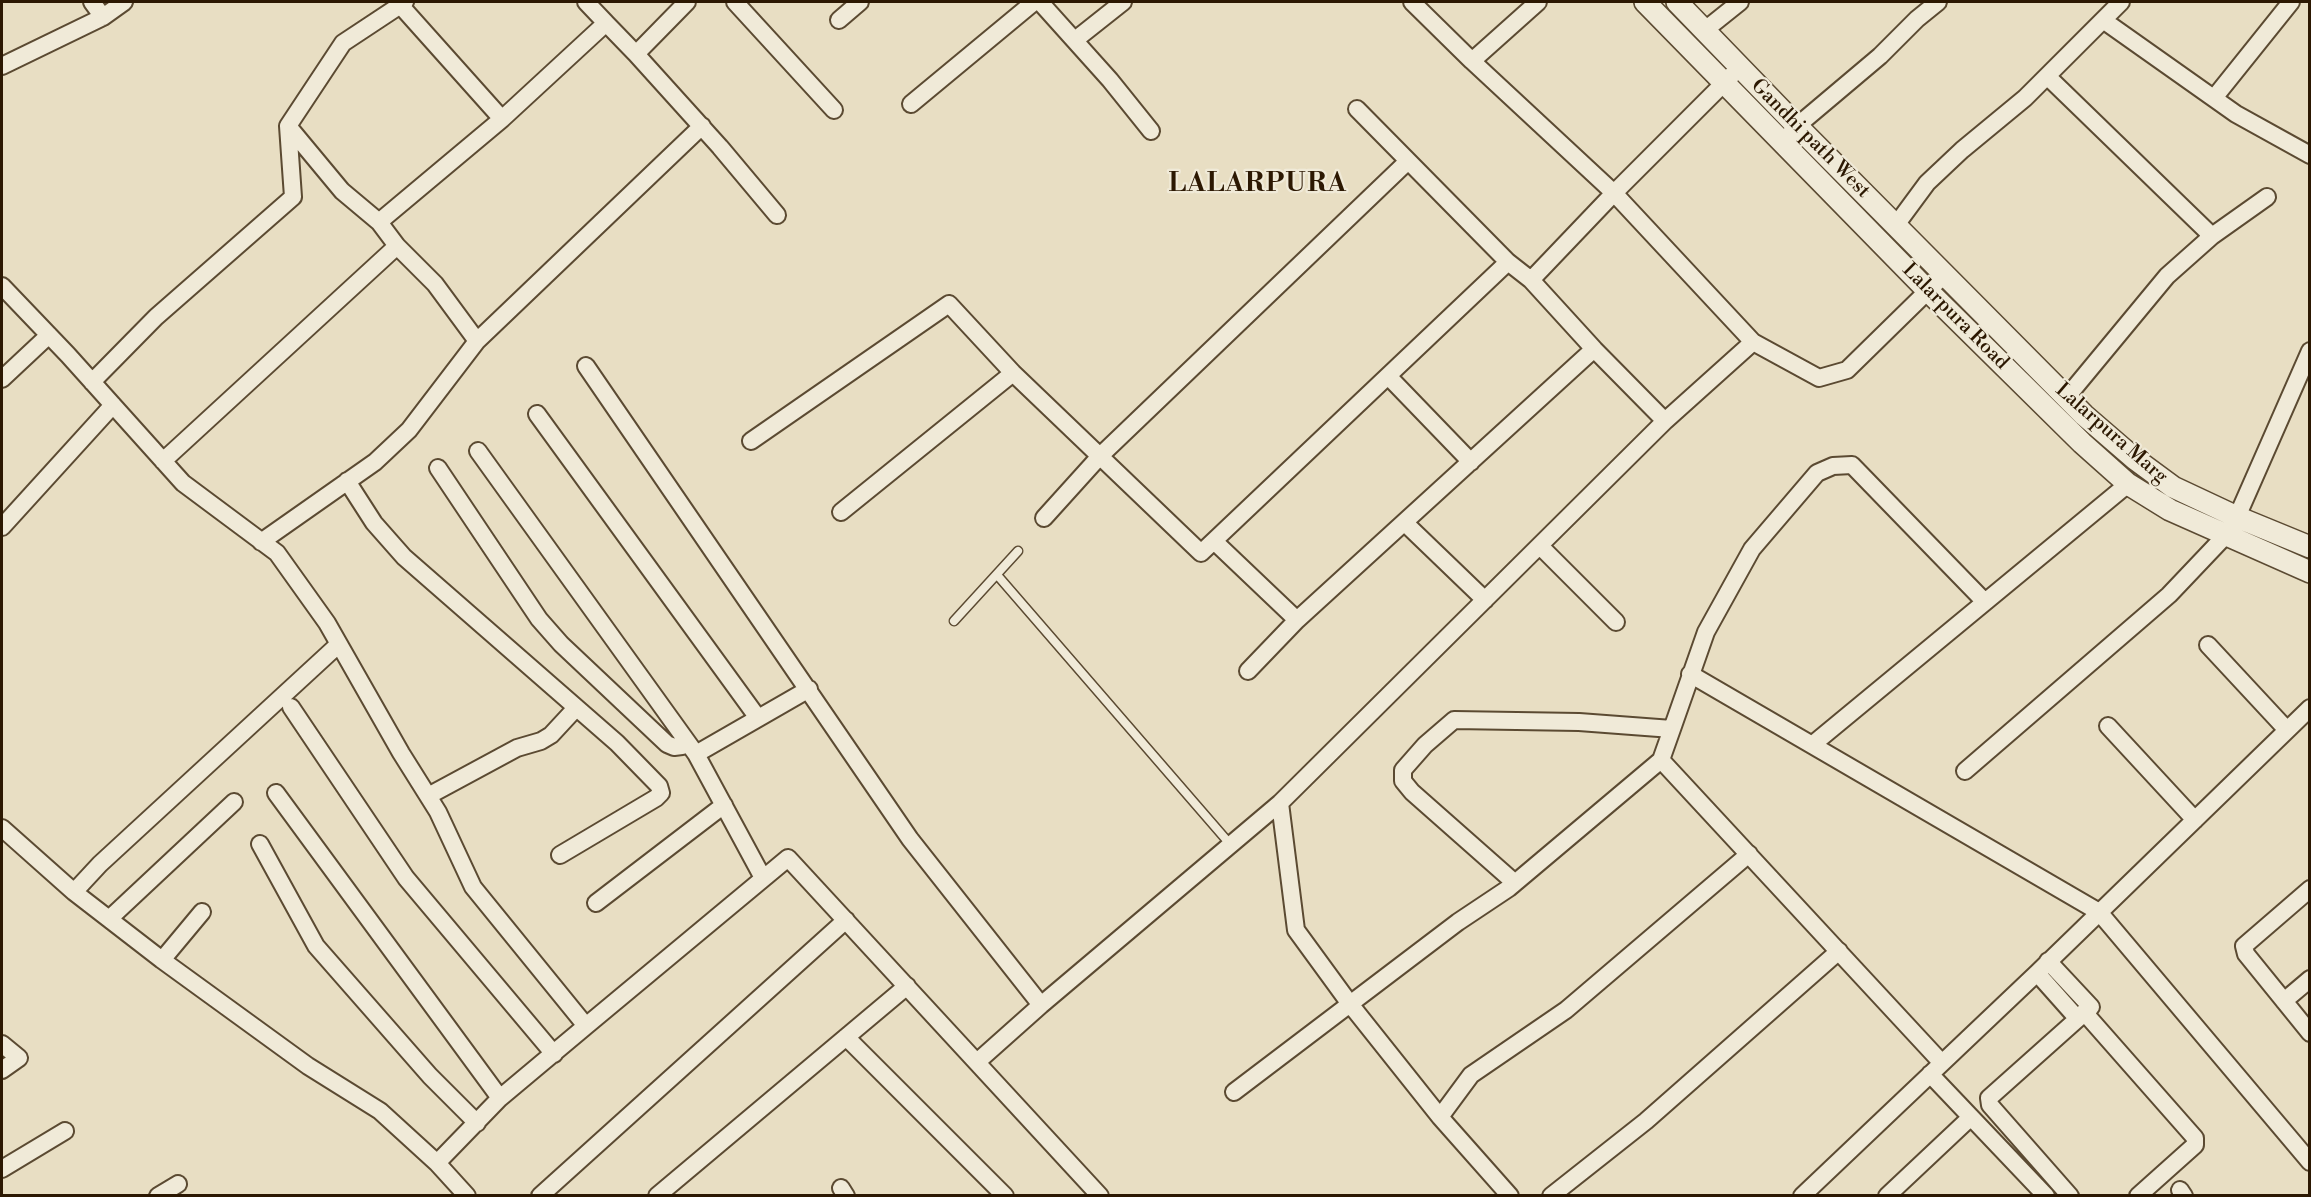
<!DOCTYPE html>
<style>
body{margin:0}
#map{position:relative;width:2311px;height:1197px;overflow:hidden;background:#e8dec3;font-family:"Libre Bodoni",serif}
canvas{display:block}
.frame{position:absolute;inset:0;border:3px solid #2c1802;pointer-events:none}
</style>
<div id="map">
<canvas width="2311" height="1197"></canvas>
<div class="frame"></div>
</div>
<script>
const ctx = document.querySelector('canvas').getContext('2d');
ctx.lineJoin = 'round';
const toPath = rows => new Path2D(rows.map(r => 'M' + r).join(''));
function stroke(path, color, width, dash) { ctx.strokeStyle = color; ctx.lineWidth = width; ctx.lineCap = dash ? 'butt' : 'round'; ctx.setLineDash(dash || []); ctx.stroke(path); }
function drawText(font, color, halo, rows, align = 'center') {
  ctx.font = font + ' "Libre Bodoni",serif'; ctx.lineWidth = 4.5; ctx.setLineDash([]); ctx.textBaseline = 'middle'; ctx.strokeStyle = halo; ctx.fillStyle = color; for (const [text, x, y, turn = 0] of rows) {
    ctx.save(); ctx.translate(x, y); ctx.rotate((+turn || 0) * Math.PI / 180); ctx.textAlign = isNaN(turn) ? turn : align; if (halo) ctx.strokeText(text, 0, 0); ctx.fillText(text, 0, 0); ctx.restore();
  }
}
const service = toPath([
 [998,576,1230,844],
 [954,621,1018,551]
]);
const minor = toPath([
 [92,2,103,17],
 [586,2,606,23],
 [735,2,834,110],
 [1040,2,1110,80,1151,131],
 [1412,2,1472,61,1614,193,1753,342,1819,378,1847,370,1944,275],
 [401,6,502,119],
 [839,20,860,2],
 [2103,20,2236,114,2310,155],
 [1705,30,1740,2],
 [1075,40,1123,2],
 [636,54,720,147,777,215],
 [1472,61,1538,2],
 [2,66,103,17,124,2],
 [2047,76,2212,236],
 [2214,98,2291,2],
 [911,104,1034,2],
 [1357,109,1508,262,1531,280,1594,349,1665,421],
 [288,126,342,191,379,222,397,246,435,284,477,341],
 [1789,135,1797,126,1880,56,1917,19,1938,2],
 [379,222,502,119,606,23,636,54,687,2],
 [1896,225,1927,183,1962,150,2025,98,2121,2],
 [1531,280,1614,193,1732,75],
 [2,286,68,355,183,483,277,553,327,623,401,753,438,812,473,887,586,1026,500,1098,437,1163,380,1111,308,1066,162,960,74,892,2,828],
 [586,366,910,839,1041,1005],
 [1388,376,1471,462],
 [2,379,49,335],
 [92,382,156,317,293,197,288,126,343,43,405,2],
 [2066,398,2167,276,2212,236,2267,197],
 [537,414,758,718],
 [751,441,949,304,1013,373,1201,553,1508,262],
 [478,451,696,754,763,878],
 [163,461,397,246],
 [438,468,539,619,561,644,667,744,674,747,682,746,687,742],
 [347,481,374,523,404,557,617,743,659,786,661,793,656,798,560,855],
 [841,512,1013,373],
 [1044,518,1100,456,1408,161],
 [1405,523,1485,600],
 [2,527,113,405],
 [1214,541,1297,620],
 [261,542,375,462,409,430,477,341,702,126],
 [1540,546,1616,622],
 [2208,645,2287,730],
 [1248,671,1297,620,1594,349],
 [1690,674,2099,912,2310,1162],
 [291,707,406,878,554,1054],
 [2108,726,2195,820],
 [1672,729,1661,760,1941,1062],
 [1812,745,2128,484],
 [696,754,809,689],
 [1965,771,2169,595,2225,536,2237,517,2310,351],
 [276,793,500,1098],
 [428,796,517,748,541,741,551,735,576,708],
 [1280,803,1296,930,1350,1004,1440,1117,1510,1196],
 [260,844,316,946,430,1076,477,1123],
 [1515,883,1412,792,1403,781,1403,770,1425,745,1454,720,1579,722,1672,729,1706,632,1752,549,1817,473,1833,466,1852,465,1985,602],
 [2310,889,2244,946,2246,954,2310,1033],
 [74,892,100,864,339,644],
 [596,903,724,805],
 [109,919,234,802],
 [162,960,202,912],
 [2048,961,2091,1007,1989,1098,1990,1105,2070,1196],
 [2037,973,2077,1018],
 [2284,1001,2310,979],
 [2084,1012,2195,1138,2195,1145,2138,1196],
 [586,1026,788,858,1100,1196],
 [846,1037,1005,1196],
 [2,1044,19,1058,2,1070],
 [977,1062,1041,1005,1280,803,1665,421,1753,342],
 [1930,1074,2046,1196],
 [1234,1092,1458,922,1509,888,1661,760],
 [1440,1117,1471,1075,1566,1010,1749,854],
 [437,1163,467,1196],
 [2,1169,65,1131],
 [841,1188,846,1196],
 [2180,1190,2184,1196],
 [158,1196,178,1184],
 [540,1196,846,920],
 [657,1196,907,986],
 [1551,1196,1646,1121,1839,951],
 [1802,1196,2037,973,2310,708],
 [1887,1196,1971,1117]
]);
const tertiary = toPath([
 [1645,2,1928,291,2082,443,2128,484,2170,510,2310,572],
 [1677,2,1797,126,2084,415,2135,459,2173,487,2237,517,2310,547]
]);
stroke(service, '#5b4a32', 11);
stroke(minor, '#5b4a32', 20);
stroke(tertiary, '#5b4a32', 24);
stroke(service, '#f0ead8', 8);
stroke(minor, '#f0ead8', 16);
stroke(tertiary, '#f0ead8', 21);
drawText('20px', '#2c1802', '#f0ead8', [
 ["Gandhi path West",1810,139,45],
 ["Lalarpura Road",1955,317,45],
 ["Lalarpura Marg",2111,434,41]
]);
ctx.letterSpacing = '1.5px';
drawText('bold 26px', '#2c1802', '#f0ead8', [
 ["LALARPURA",1258,185]
]);
ctx.letterSpacing = '0px';
</script>
